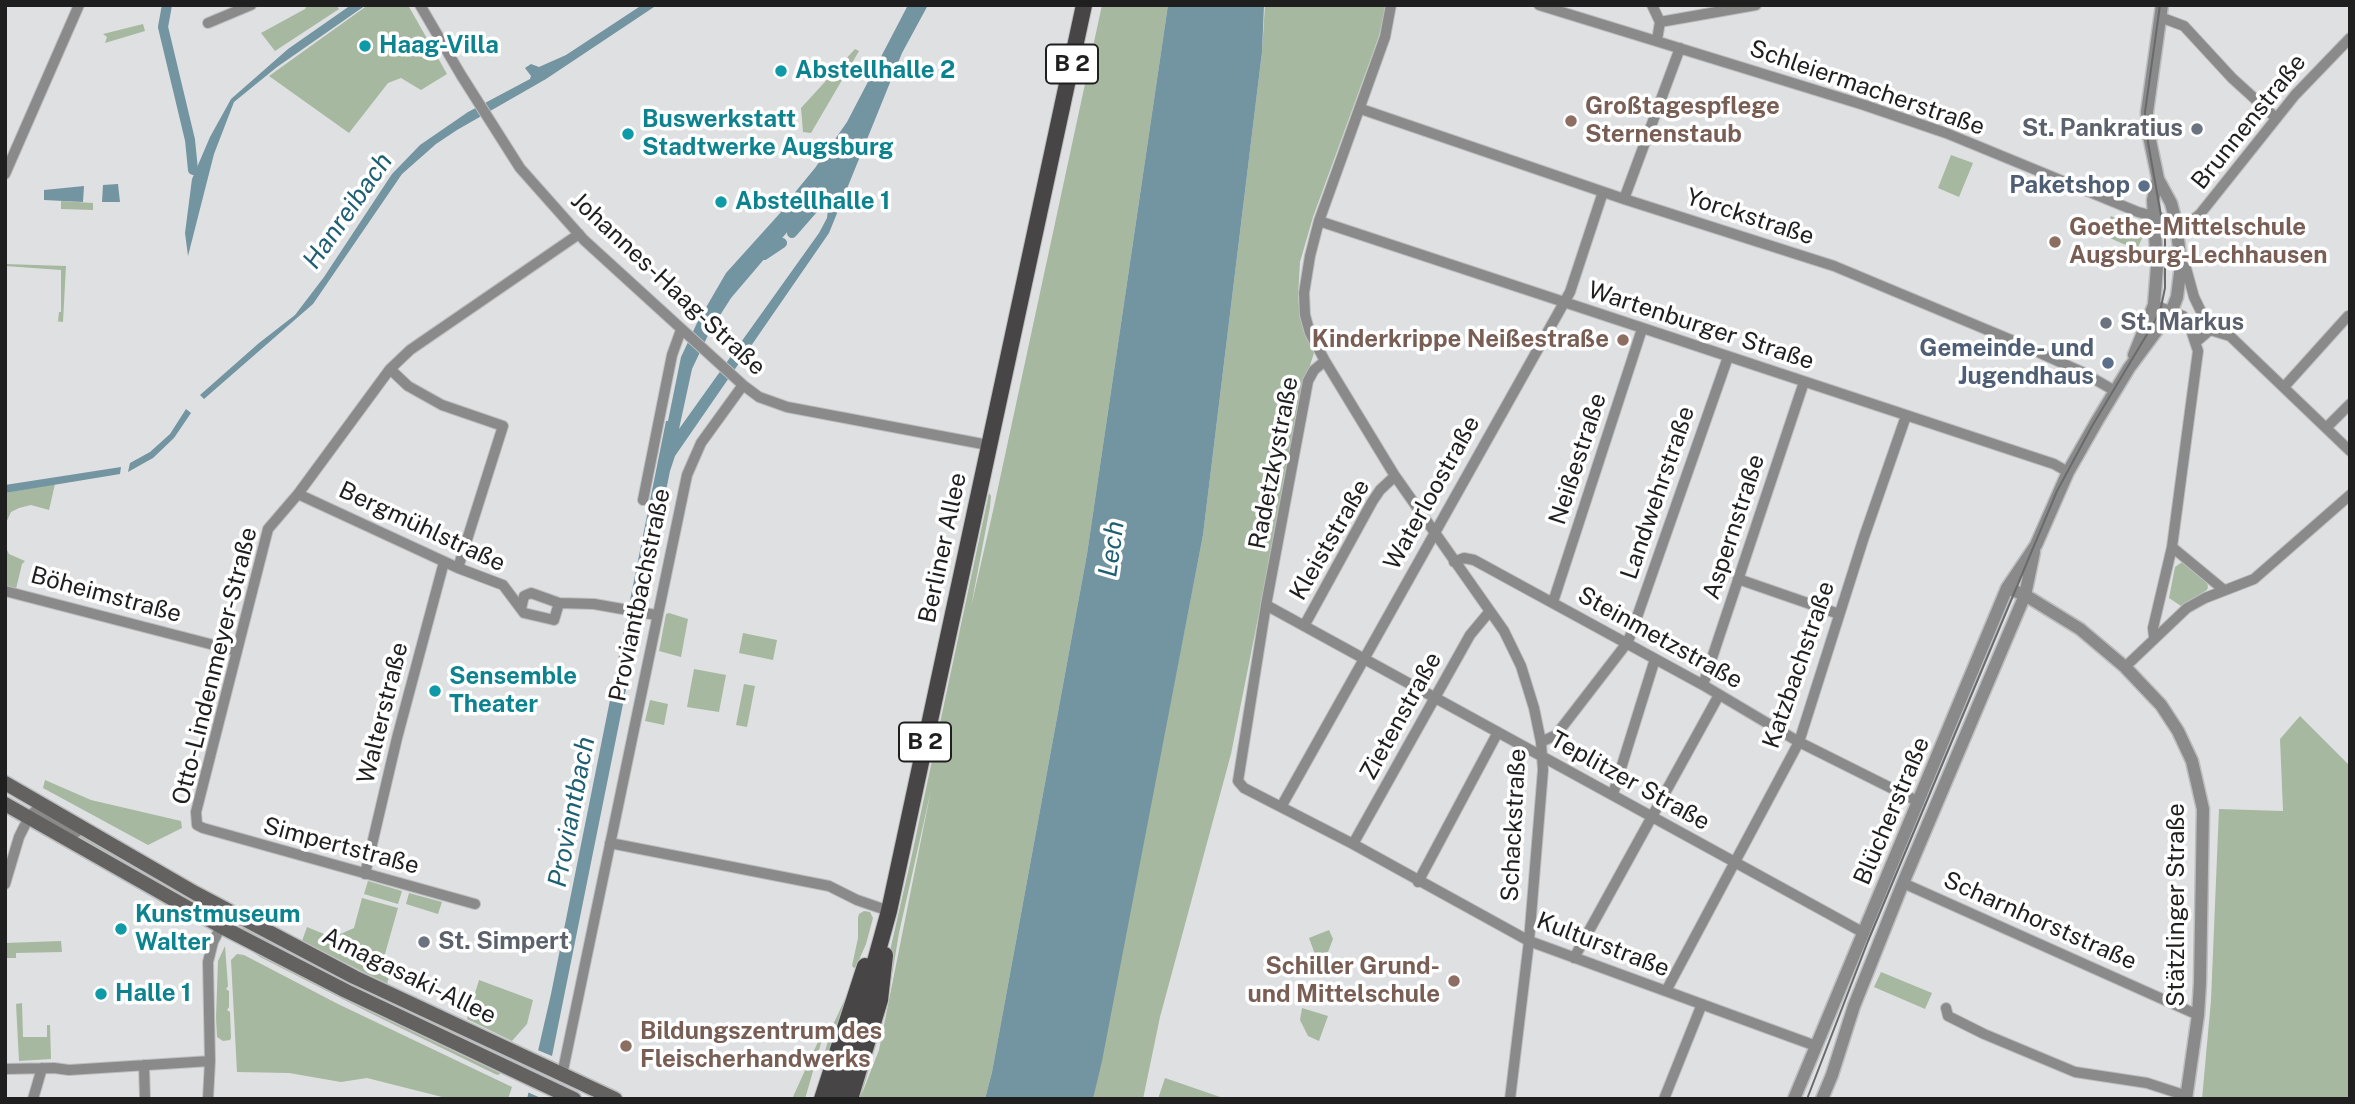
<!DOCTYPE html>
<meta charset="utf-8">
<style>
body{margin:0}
#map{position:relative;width:2355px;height:1104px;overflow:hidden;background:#dfe0e2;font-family:"Public Sans",sans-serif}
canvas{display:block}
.frame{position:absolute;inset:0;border:7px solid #1f1f20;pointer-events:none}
</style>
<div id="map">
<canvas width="2355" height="1104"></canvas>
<div class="frame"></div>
</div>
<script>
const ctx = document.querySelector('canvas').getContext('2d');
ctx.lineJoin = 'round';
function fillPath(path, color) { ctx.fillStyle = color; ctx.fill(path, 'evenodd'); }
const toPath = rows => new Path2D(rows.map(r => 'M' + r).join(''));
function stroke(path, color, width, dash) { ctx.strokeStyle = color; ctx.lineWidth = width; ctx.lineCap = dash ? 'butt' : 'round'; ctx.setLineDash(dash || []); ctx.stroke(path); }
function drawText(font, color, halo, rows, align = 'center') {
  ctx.font = font + ' "Public Sans",sans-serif'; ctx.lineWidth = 7; ctx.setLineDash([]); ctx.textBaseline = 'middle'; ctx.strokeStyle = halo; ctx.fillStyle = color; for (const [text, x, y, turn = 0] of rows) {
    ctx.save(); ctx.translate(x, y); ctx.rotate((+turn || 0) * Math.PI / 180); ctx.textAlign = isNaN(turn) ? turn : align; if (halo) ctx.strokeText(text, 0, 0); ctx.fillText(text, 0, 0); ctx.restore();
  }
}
fillPath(toPath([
 [307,5,336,5,339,9,275,51,261,33,305,9],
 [368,5,408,5,447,74,421,90,401,78,388,83,349,133,269,76],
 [1102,5,1168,5,1087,554,992,1072,985,1099,856,1099,911,859,989,493,991,496,990,507,971,607,993,511],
 [931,790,879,1050,861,1096,886,1011,899,933],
 [1265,5,1386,5,1379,36,1313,217,1300,262,1298,296,1300,317,1314,353,1305,381,1231,754,1160,1017,1143,1099,1093,1099,1203,535,1262,52],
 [143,24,145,31,105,43,107,37,103,34],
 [855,49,859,51,811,133,803,132,801,108],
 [1951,155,1973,163,1959,197,1938,188],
 [61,201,93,203,93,210,61,209],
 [2111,216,2145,231,2137,250,2103,235],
 [5,264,66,266,63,322,56,321,58,321,59,312,61,312,61,270,5,266],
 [55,484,49,510,31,505,19,508,11,512,5,525,5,493],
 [5,546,9,554,25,561,22,564,15,593,5,588],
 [2182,562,2207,583,2208,587,2207,590,2181,606,2169,598,2175,567],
 [669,613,688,619,681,657,659,651,666,614],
 [743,633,777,640,773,660,739,653],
 [694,669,726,675,719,712,687,707],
 [744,684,755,686,747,727,736,725],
 [650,700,668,704,664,725,645,721],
 [2300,716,2350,766,2350,1099,2202,1099,2211,1000,2219,809,2283,811,2280,739],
 [45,780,91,800,181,821,182,828,148,845,43,788],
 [38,815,71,832,86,837,190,894,190,901],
 [368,881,402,891,398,904,364,894],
 [409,893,442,902,438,914,406,904],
 [362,898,398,908,383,961,392,965,387,984,302,941,307,927,324,934,336,936,354,928],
 [864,911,870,912,873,918,866,944,856,967,854,968,852,966,858,938,858,918,859,914],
 [243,927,338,978,380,995,508,1057,506,1062,241,930],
 [1329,930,1333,939,1328,952,1316,957,1309,938],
 [61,941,62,952,16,953,16,958,5,958,5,943],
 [225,946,228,986,226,989,229,991,229,1007,227,1010,230,1012,231,1038,230,1040,223,1041,217,1037,216,1018,218,961],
 [246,947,502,1072,498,1075,495,1074,370,1013,260,957],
 [237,954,244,955,338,1004,512,1087,508,1099,450,1099,367,1078,341,1082,289,1073,237,1072,231,960],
 [1881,972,1932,993,1925,1009,1874,987],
 [479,980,533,1000,527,1024,512,1041,467,1019],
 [845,999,847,1000,826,1067,821,1065,832,1027],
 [22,1003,23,1037,47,1037,47,1025,50,1025,51,1059,19,1061,16,1004],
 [1302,1008,1328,1016,1319,1041,1308,1036,1300,1020],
 [827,1022,805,1099,792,1099],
 [1165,1078,1226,1099,1158,1099]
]), '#a6b8a0');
fillPath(toPath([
 [351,5,366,5,277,67,234,102,214,154,188,256,185,233,192,179,210,137,231,99,288,49],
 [642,5,657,5,546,79,457,130,436,144,402,174,313,304,204,399,200,395,259,343,295,315,324,277,392,174,420,145,468,112,530,79,531,76,525,68,531,64,539,67,566,55],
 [908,5,928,5,902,53,829,233,675,456,670,471,552,1056,541,1099,527,1099,551,994,666,421,668,421,681,357,697,323,726,273,791,201,792,196,815,168,847,122],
 [820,201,828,209,827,218,819,233,679,429,692,369,710,331,731,298,812,203],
 [1168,5,1264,5,1262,52,1203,535,1102,1061,1093,1099,985,1099,992,1072,1087,554],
 [118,184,120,202,102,202,103,185],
 [84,186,83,202,44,200,44,190],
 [186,409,191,413,174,438,153,458,128,472,130,463,150,452,170,434],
 [121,467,120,474,5,493,5,485]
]), '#7394a1');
fillPath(toPath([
 [535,1049,552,1056,556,1055,543,1099,525,1091]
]), '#dfe0e2');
stroke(toPath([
 [167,5,163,27,190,140,193,170],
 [792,233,820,201,821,186],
 [764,255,782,243]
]), '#7394a1', 10);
const minor = toPath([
 [420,5,461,75,520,168,584,240,743,385,759,397,787,407,988,445],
 [1391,5,1385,37,1319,221,1310,256,1304,293,1305,315,1310,333,1325,361,1395,476,1504,631,1521,666,1534,708,1541,742,1543,770,1529,941,1510,1099],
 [1539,5,1864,105,1946,133,2138,212,2176,222,2189,223,2200,214,2295,95,2350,38],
 [1652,5,1660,22,1657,40],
 [2160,17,2184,26,2232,78,2276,118],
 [1660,22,1756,5],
 [208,23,251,5],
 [1361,109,1624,199,1834,266,2009,339,2082,372,2115,391],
 [5,174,79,5],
 [1624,199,1680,48],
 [1319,221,2054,464,2068,472],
 [2181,265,2186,268,2194,297,2210,330],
 [2154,305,2183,316,2191,330,2198,351,2172,547,2153,628,2154,637],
 [2196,342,2210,330,2230,336,2350,451],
 [1325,361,1314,370,1308,381,1266,605,1238,781,1244,788,1353,844,1529,941,1816,1046],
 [390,369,408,386,442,405,503,426,458,568],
 [2284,387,2348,316],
 [2327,427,2350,404],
 [298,494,458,568,503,585,521,609],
 [643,500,672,355,681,330],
 [2172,547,2224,590],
 [1454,562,1464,558,1474,560,1703,685,1799,742,1919,802],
 [1738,579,1839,614],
 [5,591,237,651],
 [1553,602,1642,329],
 [559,603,554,620,524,613,521,609,524,596,531,593,559,603,594,604,656,615],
 [1266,605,1864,933],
 [1304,626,1372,502,1380,490,1395,476],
 [2125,667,2187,608,2205,598,2254,579,2350,495],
 [1703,685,1804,382],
 [1541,742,1556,735,1627,643,1631,634,1728,357],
 [1613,794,1655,659],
 [1281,807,1570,292,1603,192],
 [610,843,829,886,857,900,889,911],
 [1353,844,1470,635,1490,611],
 [365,874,397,738,444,562],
 [1418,882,1498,732],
 [1903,883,2198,1015],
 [5,884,19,837,29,817,35,811,77,832],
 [475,904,203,828,197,825,196,812,268,529,298,494,390,369,410,350,579,234],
 [1574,958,1719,695],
 [1666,991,1799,742,1864,537,1906,416],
 [1946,1008,1948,1016,1984,1034,2075,1072,2147,1083,2187,1096],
 [144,1065,145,1099],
 [5,1069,54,1068,69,1070,210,1061],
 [562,1075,687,475,701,443,743,385],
 [33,1099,42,1068],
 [208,1099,210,1061,208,962,213,942,229,911],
 [1664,1099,1702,1004]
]);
const tertiary = toPath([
 [2134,355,2154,305,2157,267,2153,200,2158,179],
 [2007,588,2025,595,2080,629,2125,667,2161,705,2178,731,2192,761,2203,809,2200,983,2198,1015,2186,1099],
 [1794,1099,2007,588,2036,545,2068,472,2097,421,2129,368,2172,310,2177,297,2181,265,2176,222,2171,203,2158,179,2148,131,2147,112,2162,5],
 [1822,1099,1832,1075,1854,1006,1903,883,2025,595,2034,552]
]);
const secondary = toPath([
 [5,783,195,893,354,977,615,1099],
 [5,804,220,926,346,991,574,1099]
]);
const primary = toPath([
 [822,1099,865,966],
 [837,1099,889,911,1084,5],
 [850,1099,880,1000,885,955]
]);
stroke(minor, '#bcbdbf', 12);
stroke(tertiary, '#bcbdbf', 15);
stroke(secondary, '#bcbdbf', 17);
stroke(primary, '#bcbdbf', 18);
stroke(minor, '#8b8a8a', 10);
stroke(tertiary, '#8b8a8a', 12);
stroke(secondary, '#636261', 14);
stroke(primary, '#474545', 16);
stroke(toPath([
 [1807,1099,1868,941,2057,491,2092,426,2155,321,2161,307,2165,288,2165,238,2146,131,2145,112,2160,5]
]), '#696a6b', 2);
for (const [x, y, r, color] of [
 [365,46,7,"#0f9aa8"],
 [781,71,7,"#0f9aa8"],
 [1571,121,7,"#8d6e63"],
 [2197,129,7,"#6b7280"],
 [628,134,7,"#0f9aa8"],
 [2144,186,7,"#5c6f8a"],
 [721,202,7,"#0f9aa8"],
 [2055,242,7,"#8d6e63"],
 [2106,323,7,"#6b7280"],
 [1623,340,7,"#8d6e63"],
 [2108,363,7,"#5c6f8a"],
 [435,691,7,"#0f9aa8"],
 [121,929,7,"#0f9aa8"],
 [424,942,7,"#6b7280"],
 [1454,981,7,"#8d6e63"],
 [101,994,7,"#0f9aa8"],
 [626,1046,7,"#8d6e63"]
]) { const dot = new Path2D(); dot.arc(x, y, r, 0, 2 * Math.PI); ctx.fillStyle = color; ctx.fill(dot); stroke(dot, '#fff', 2.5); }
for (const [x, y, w] of [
 [1072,64,52],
 [925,742,52]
]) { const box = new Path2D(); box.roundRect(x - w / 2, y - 19.5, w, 39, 5); ctx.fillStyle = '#fff'; ctx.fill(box); stroke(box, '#1f1f20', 2); }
drawText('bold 23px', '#1f1f20', null, [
 ["B 2",1072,64],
 ["B 2",925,742]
]);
drawText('bold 24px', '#0d838f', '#fff', [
 ["Haag-Villa",379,46],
 ["Abstellhalle 2",795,71],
 ["Buswerkstatt",642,120],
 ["Stadtwerke Augsburg",642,148],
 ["Abstellhalle 1",735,202],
 ["Sensemble",449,677],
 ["Theater",449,705],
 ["Kunstmuseum",135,915],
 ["Walter",135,943],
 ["Halle 1",115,994]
], 'left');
drawText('24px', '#1f1f20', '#fff', [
 ["Schleiermacherstraße",1867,88,19],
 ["Brunnenstraße",2249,122,-51],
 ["Yorckstraße",1750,217,18],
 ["Johannes-Haag-Straße",668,284,43],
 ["Wartenburger Straße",1701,326,18],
 ["Neißestraße",1578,459,-72],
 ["Radetzkystraße",1274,463,-79],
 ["Waterloostraße",1432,493,-61],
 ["Landwehrstraße",1658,493,-71],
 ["Bergmühlstraße",422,527,25],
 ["Aspernstraße",1734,527,-72],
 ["Kleiststraße",1330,540,-60],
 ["Berliner Allee",943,548,-78],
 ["Böheimstraße",106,595,15],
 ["Proviantbachstraße",640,595,-78],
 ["Steinmetzstraße",1660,638,29],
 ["Katzbachstraße",1799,665,-71],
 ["Otto-Lindenmeyer-Straße",215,666,-76],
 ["Walterstraße",383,713,-76],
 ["Zietenstraße",1401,716,-61],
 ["Teplitzer Straße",1630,781,29],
 ["Blücherstraße",1892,811,-67],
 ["Schackstraße",1514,825,-87],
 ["Simpertstraße",341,846,15],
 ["Stätzlinger Straße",2177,905,-90],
 ["Scharnhorststraße",2040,921,24],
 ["Kulturstraße",1603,945,21],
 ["Amagasaki-Allee",409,976,26]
]);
drawText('bold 24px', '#785e54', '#fff', [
 ["Großtagespflege",1585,107],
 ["Sternenstaub",1585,135],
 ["Goethe-Mittelschule",2069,228],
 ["Augsburg-Lechhausen",2069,256],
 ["Kinderkrippe Neißestraße",1609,340,"right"],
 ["Schiller Grund-",1440,967,"right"],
 ["und Mittelschule",1440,995,"right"],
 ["Bildungszentrum des",640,1032],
 ["Fleischerhandwerks",640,1060]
], 'left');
drawText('bold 24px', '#5b616d', '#fff', [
 ["St. Pankratius",2183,129,"right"],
 ["St. Markus",2120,323],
 ["St. Simpert",438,942]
], 'left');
drawText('bold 24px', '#4e5e75', '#fff', [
 ["Paketshop",2130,186],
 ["Gemeinde- und",2094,349],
 ["Jugendhaus",2094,377]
], 'right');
drawText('italic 26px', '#1e5f73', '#fff', [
 ["Hanreibach",348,211,-55],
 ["Lech",1112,549,-82],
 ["Proviantbach",572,812,-79]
]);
</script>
